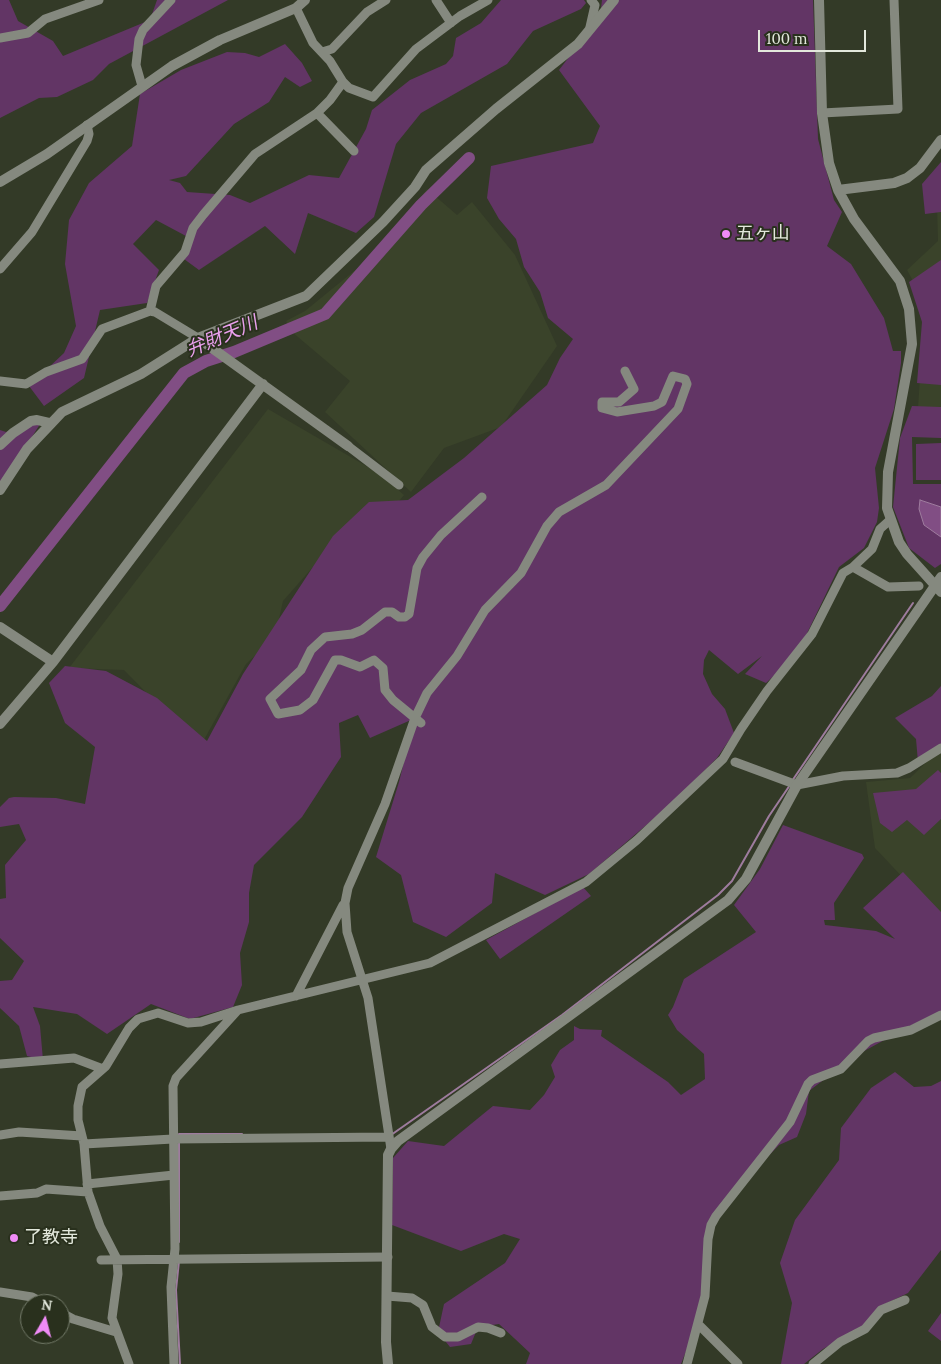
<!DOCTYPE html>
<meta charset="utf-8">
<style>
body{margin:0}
#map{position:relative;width:941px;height:1364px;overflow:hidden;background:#333a27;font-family:Lora,serif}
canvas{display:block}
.north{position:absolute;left:20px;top:1294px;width:50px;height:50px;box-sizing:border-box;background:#29301d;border:1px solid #737a69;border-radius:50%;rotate:8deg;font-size:14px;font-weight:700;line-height:20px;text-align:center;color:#e3e8dc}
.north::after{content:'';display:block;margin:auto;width:18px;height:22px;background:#ef8bf6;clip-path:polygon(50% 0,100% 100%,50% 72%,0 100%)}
.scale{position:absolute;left:758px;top:30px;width:108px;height:22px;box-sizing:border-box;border:2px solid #e3e8dc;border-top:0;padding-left:6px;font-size:15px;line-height:18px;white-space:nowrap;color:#e3e8dc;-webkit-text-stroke:4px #29301d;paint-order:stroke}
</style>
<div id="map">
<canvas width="941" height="1364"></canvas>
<div class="north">N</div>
<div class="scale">100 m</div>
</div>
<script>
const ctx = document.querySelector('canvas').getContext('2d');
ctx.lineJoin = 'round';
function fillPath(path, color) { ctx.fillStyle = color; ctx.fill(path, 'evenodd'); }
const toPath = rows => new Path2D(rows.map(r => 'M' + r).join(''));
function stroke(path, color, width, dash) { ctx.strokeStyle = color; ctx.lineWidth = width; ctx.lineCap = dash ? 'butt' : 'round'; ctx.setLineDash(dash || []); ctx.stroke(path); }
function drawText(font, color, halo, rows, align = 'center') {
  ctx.font = font + ' Lora,"Noto Sans JP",serif'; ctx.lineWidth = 4; ctx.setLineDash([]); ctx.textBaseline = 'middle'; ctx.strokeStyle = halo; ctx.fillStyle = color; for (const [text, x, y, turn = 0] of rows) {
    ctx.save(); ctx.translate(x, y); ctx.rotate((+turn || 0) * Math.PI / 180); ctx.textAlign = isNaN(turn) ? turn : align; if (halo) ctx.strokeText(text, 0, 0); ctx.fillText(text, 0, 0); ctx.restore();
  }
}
fillPath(toPath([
 [427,189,457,215,472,202,515,255,557,346,501,427,444,448,411,492,325,412,350,381,292,332,286,321,305,311,381,249],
 [937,206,941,206,941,408,918,408,924,317,913,281,907,270,938,241],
 [268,409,380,474,404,495,380,524,349,526,283,601,275,637,246,664,200,747,124,670,69,668],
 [941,748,941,918,875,848,866,782,910,778]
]), '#3a432a');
fillPath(toPath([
 [0,0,9,0,18,21,53,41,63,56,150,20,157,0,228,0,109,64,93,80,57,97,39,98,0,118],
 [501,0,584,0,586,3,581,9,533,31,507,64,421,113,396,144,374,217,356,233,308,213,295,254,265,226,199,270,184,259,186,236,156,220,133,244,159,270,147,303,100,310,84,378,44,406,29,386,64,353,76,326,65,264,69,220,89,183,132,146,140,94,181,70,227,52,245,53,259,57,285,44,302,63,312,81,300,87,285,77,269,102,234,124,186,176,169,180,180,183,187,192,230,195,250,203,309,175,339,178,366,129,372,110,410,80,446,64,453,56,456,38,481,23],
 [602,0,813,0,818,139,834,200,842,212,827,246,851,264,884,318,893,351,901,351,901,363,894,409,875,468,879,508,877,522,864,548,839,567,797,654,766,683,745,674,762,656,738,674,709,650,704,660,703,674,712,694,725,709,734,733,717,758,671,804,589,874,545,895,495,873,492,903,446,937,413,922,401,875,376,857,399,782,414,721,411,720,370,738,358,715,339,723,341,757,302,817,254,865,249,893,249,922,240,953,242,985,233,1007,190,1019,151,1004,107,1034,77,1014,33,1007,40,1026,43,1060,27,1056,19,1026,0,1008,0,981,12,980,24,961,0,938,0,899,6,898,5,865,26,840,19,824,0,827,0,807,9,798,14,797,56,798,85,804,95,747,65,723,49,683,65,666,106,671,157,698,207,741,243,674,333,536,369,502,408,500,464,458,547,385,560,358,573,339,548,318,540,292,524,267,516,239,499,219,487,198,491,166,593,143,600,126,559,70,600,17],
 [941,162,941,212,925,214,922,184],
 [941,260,941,385,917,383,922,322,909,282],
 [912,406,941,407,941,438,912,437,913,484,941,484,941,564,935,568,909,548,893,507,900,438],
 [31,421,42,421,0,487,0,430,6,432],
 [941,443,941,480,916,480,916,444],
 [941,686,941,748,918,762,916,739,895,718,932,696],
 [938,770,941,773,941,819,924,835,907,820,892,832,880,823,873,793,916,789],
 [783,825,862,854,864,858,834,903,835,920,824,920,825,925,876,931,895,939,863,908,903,872,941,912,941,1013,912,1025,855,1056,809,1091,806,1114,797,1137,779,1145,719,1206,707,1262,701,1313,681,1364,526,1364,530,1353,499,1324,478,1327,471,1344,450,1347,438,1332,444,1304,505,1263,520,1239,504,1234,461,1251,392,1225,393,1158,408,1141,444,1146,493,1106,530,1110,544,1095,555,1077,551,1065,560,1050,574,1040,574,1026,580,1029,602,1030,601,1036,668,1082,681,1095,705,1079,704,1054,677,1030,668,1015,673,1007,684,979,756,932,734,905,760,869],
 [583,887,591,896,500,959,486,940],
 [895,1072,914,1087,931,1086,941,1081,941,1250,908,1293,881,1306,862,1327,823,1349,804,1364,781,1364,792,1303,780,1263,795,1220,839,1160,841,1128,871,1088],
 [941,1313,941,1341,928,1331]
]), '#623565');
const water = toPath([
 [920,500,941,507,941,537,924,525,919,509,920,500]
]);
fillPath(water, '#814e84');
stroke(water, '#9e7c9e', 1);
stroke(toPath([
 [792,781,913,603],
 [391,1135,562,1015,718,895,732,881,769,816,790,785],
 [179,1137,179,1134,242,1134],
 [179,1242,179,1141],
 [179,1261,176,1290,180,1364]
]), '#9e7c9e', 2);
stroke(toPath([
 [0,606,184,373,206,361,234,352,325,314,421,205,469,158]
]), '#814e84', 12);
stroke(toPath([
 [436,0,451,23],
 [296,8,313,43,330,61,343,82,349,88,373,97,416,49,460,16,488,0],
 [590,27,595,5,591,0],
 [0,38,28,33,45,19,99,0],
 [322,52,332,49,367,12,386,0],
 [142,86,136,65,139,39,143,30,171,0],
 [317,113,354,151],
 [822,113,898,109,894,0],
 [0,269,32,232,87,141,89,134,87,125],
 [150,311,156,286,185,252,193,228,203,215,255,154,317,113,330,100,343,82],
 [0,381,26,384,46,372,82,359,102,329,150,311,155,312,198,338],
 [348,446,399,485],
 [853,567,872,549,880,529,890,520],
 [421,723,393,700,385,690,383,668,374,660,360,667,341,660,335,660,313,700,300,710,278,714,270,699,301,670,311,650,325,637,352,634,362,630,385,612,392,612,399,617,405,617,409,614,417,568,423,557,441,535,482,497],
 [735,762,797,785,843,776,897,773,909,768,941,748],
 [296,996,343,905],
 [0,1064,74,1058,103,1069],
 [0,1135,19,1132,82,1136],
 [84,1144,173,1139,389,1137],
 [391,1149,368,998,347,932,345,903,348,888,385,804,415,718,427,693,457,656,485,610,521,573,547,526,559,512,606,485,678,409,687,384,685,379,673,376,662,402,654,406,617,412,602,408,602,402,619,402,634,389,625,371],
 [87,1184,174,1175],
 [0,1196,37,1193,46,1189,88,1192],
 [101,1260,388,1257],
 [0,1292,32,1297,45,1304],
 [387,1296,412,1298,423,1305,432,1327,445,1337,458,1337,478,1327,488,1328,501,1333],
 [60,1312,73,1319,116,1332],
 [698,1324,738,1364],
 [129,1364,112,1318,118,1274,117,1259,100,1226,88,1192,84,1144,78,1120,78,1106,82,1087,106,1066,129,1028,138,1019,158,1013,188,1023,201,1022,238,1010,430,963,586,882,637,840,723,759,741,729,767,691,812,634,843,573,853,567,888,587,919,586],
 [174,1364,171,1287,175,1249,173,1086,176,1078,237,1011],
 [687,1364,705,1296,708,1239,711,1225,716,1216,790,1122,808,1084,812,1080,841,1069,868,1041,874,1038,911,1030,941,1015],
 [813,1364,840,1342,865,1329,881,1310,905,1300]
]), '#85897f', 9);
stroke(toPath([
 [819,0,822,113,829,163,838,190,854,219,900,281,909,309,912,344,888,472,887,508,899,542,907,554,941,592],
 [0,182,47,154,172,66,220,40,296,8,305,0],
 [838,190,894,183,907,178,920,168,941,140],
 [198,338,348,446],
 [0,445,13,433,31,421,37,420,50,423],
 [0,490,27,449,62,412,141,374,198,338,306,296,383,222,415,187,426,170,496,109,578,44,614,0],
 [0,627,53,662],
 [0,724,53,662,263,384],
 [388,1364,386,1342,388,1155,391,1149,398,1141,728,900,746,879,797,785,941,577]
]), '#85897f', 10);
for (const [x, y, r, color] of [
 [726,234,5,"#ef8bf6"],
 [14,1238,5,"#ef8bf6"]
]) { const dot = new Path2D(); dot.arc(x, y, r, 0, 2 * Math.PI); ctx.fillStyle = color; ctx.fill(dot); stroke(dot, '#29301d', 2); }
drawText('18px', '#e3e8dc', '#29301d', [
 ["五ヶ山",736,234],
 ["了教寺",24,1238]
], 'left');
drawText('italic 19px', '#eaa0ee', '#29301d', [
 ["弁財天川",222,337,-23]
]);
</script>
